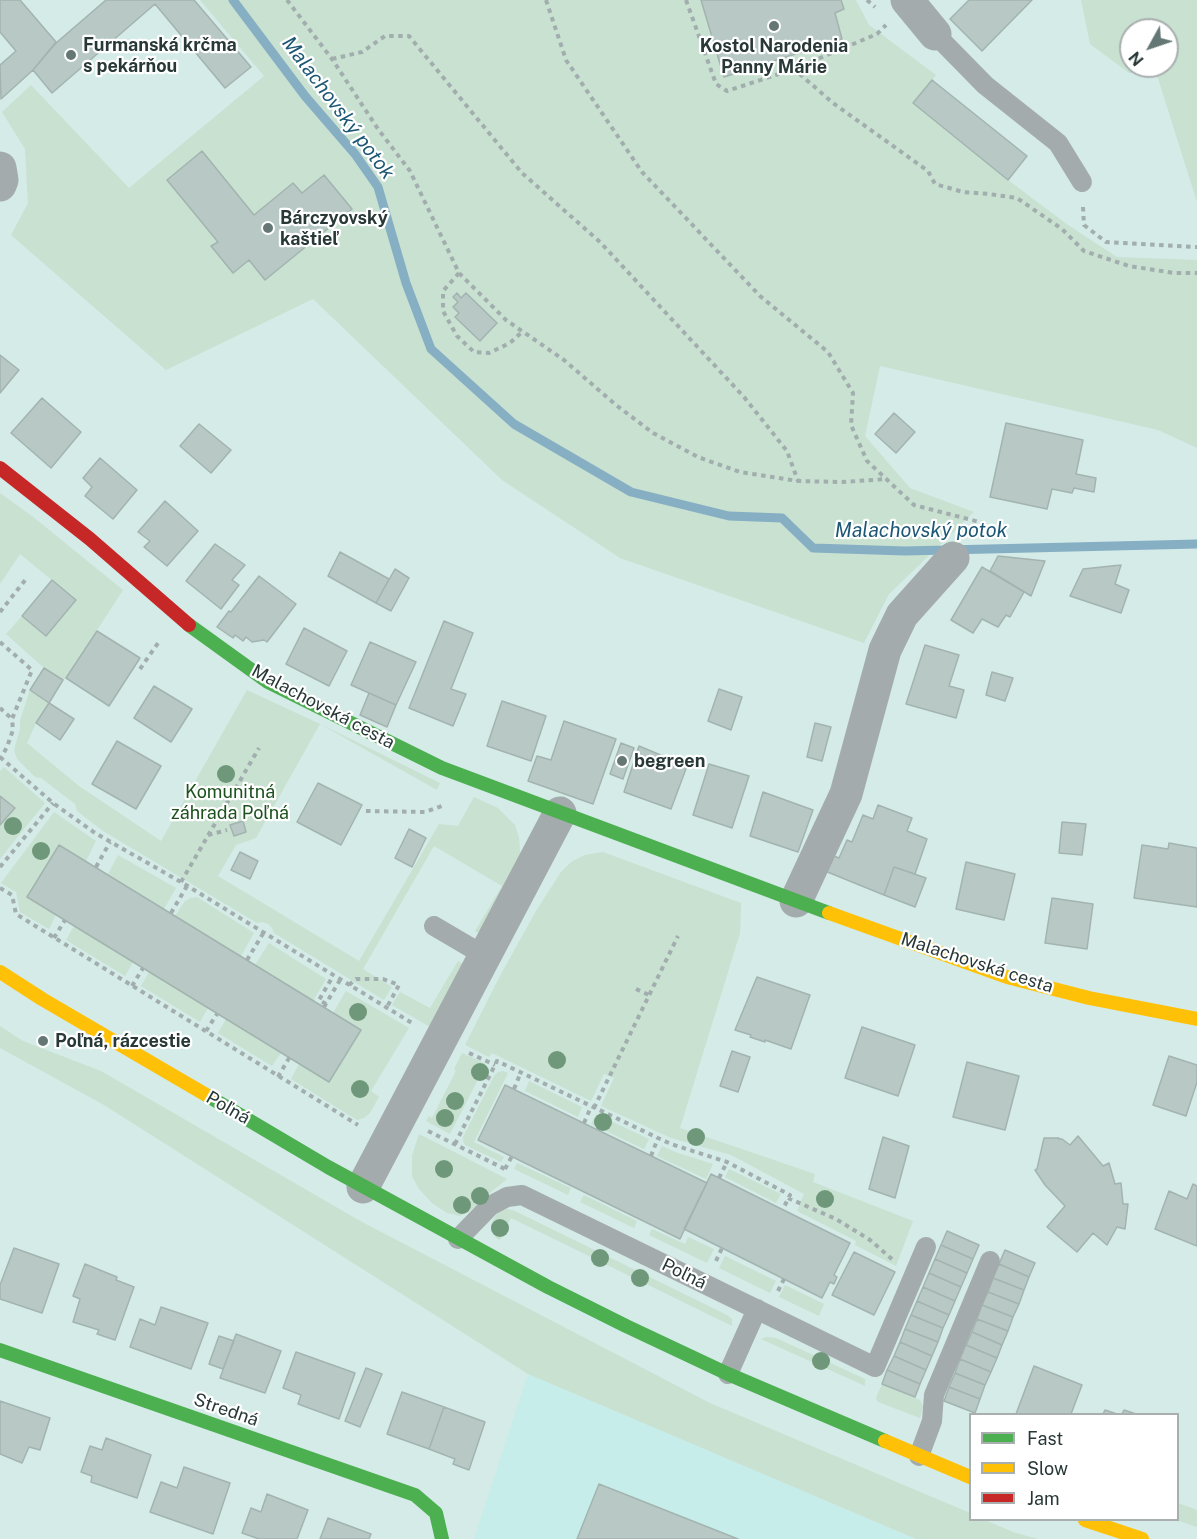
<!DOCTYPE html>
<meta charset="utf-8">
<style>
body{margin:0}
#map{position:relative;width:1197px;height:1539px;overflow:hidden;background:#d4ebe8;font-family:"Public Sans",sans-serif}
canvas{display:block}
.legend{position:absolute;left:969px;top:1413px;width:210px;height:108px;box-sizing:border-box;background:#fff;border:2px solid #a9afaf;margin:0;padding:8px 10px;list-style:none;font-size:18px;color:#283837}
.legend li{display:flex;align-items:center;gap:12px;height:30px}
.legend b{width:30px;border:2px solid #a9afaf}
.north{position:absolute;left:1119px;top:18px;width:60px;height:60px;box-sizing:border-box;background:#fff;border:2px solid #a9afaf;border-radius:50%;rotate:230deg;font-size:16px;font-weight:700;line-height:24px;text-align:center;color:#283837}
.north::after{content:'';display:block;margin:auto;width:21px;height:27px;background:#647775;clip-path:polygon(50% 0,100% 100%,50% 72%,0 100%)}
</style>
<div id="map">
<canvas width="1197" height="1539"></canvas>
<ul class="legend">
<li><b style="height:8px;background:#4caf50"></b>Fast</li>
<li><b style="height:8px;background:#ffc107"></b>Slow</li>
<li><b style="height:8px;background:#c62828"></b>Jam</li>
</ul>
<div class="north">N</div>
</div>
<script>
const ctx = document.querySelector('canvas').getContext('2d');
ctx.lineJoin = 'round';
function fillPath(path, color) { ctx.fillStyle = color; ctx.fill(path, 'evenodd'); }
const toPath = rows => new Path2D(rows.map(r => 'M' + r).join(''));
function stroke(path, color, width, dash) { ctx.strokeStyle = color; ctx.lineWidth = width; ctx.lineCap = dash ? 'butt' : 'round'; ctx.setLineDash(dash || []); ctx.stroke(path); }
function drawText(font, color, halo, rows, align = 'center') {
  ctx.font = font + ' "Public Sans",sans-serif'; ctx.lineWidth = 4.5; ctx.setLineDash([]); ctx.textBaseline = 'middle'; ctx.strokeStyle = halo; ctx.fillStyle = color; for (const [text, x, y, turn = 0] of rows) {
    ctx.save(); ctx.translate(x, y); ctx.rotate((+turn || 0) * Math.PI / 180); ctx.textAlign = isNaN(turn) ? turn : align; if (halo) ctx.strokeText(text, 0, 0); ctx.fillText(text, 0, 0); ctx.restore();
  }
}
fillPath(toPath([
 [528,1374,916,1539,474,1539]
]), '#c6ede9');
fillPath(toPath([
 [200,0,856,0,869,25,936,75,914,103,1008,180,1068,225,1117,257,1197,260,1197,448,1158,430,880,366,865,436,910,488,974,512,889,594,864,643,620,558,502,480,313,299,166,370,11,235,28,203,25,149,2,112,31,85,129,188,264,76],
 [1081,0,1197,0,1197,202,1156,72,1129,73,1090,44],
 [1131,30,1167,30,1167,66,1131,66],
 [0,493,32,516,123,590,66,678,63,680,44,668,6,634,22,616,46,636,76,600,20,554,0,584],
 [30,690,49,703,36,723,27,743,79,786,161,841,247,690,320,724,440,783,437,790,320,724,256,838,236,845,218,876,359,961,439,824,458,826,474,797,498,808,515,825,519,838,521,862,484,936,475,931,502,886,434,846,363,969,392,987,384,1000,274,933,272,928,268,924,262,922,257,923,103,831,77,811,75,804,41,778,35,777,17,759,14,750,20,729,20,720],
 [4,767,45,803,0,859,0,825,14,808,0,796,0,771],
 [54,812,96,841,86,861,59,845,28,897,56,915,49,929,20,912,16,892,1,883],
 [603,852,741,903,740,933,680,1128,815,1174,813,1182,913,1221,896,1266,855,1245,856,1241,797,1211,804,1194,731,1155,671,1138,601,1106,614,1078,604,1074,591,1101,492,1053,489,1057,465,1045,500,976,536,911,561,872,571,862,585,855],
 [118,855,176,888,164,909,108,874],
 [197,897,254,933,241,956,175,916,185,901,191,898],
 [74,926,133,962,125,976,66,940],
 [269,943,326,979,313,1001,255,965],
 [458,961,466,966,430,1027,392,1005,400,992,430,1008],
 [149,972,208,1008,200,1022,141,986],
 [346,991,409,1028,371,1091,379,1097,370,1113,364,1118,357,1120,291,1079,299,1064,329,1082,333,1013],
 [226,1019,281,1053,272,1066,218,1033],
 [0,1026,23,1041,101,1071,362,1222,710,1403,970,1513,970,1520,985,1520,1013,1532,1038,1539,916,1539,528,1374,104,1105,0,1048],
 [462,1053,486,1064,450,1134,426,1121,429,1116,432,1118,456,1071,454,1069],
 [503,1071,508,1073,474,1142,504,1157,501,1162,465,1145,463,1141,463,1137,494,1076,498,1072],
 [529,1081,582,1107,578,1117,525,1091],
 [596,1114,649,1139,644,1149,591,1124],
 [419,1134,507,1179,486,1196,469,1212,460,1216,447,1213,432,1203,419,1189,412,1176,412,1156],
 [662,1146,675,1152,713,1164,706,1179,657,1156],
 [517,1163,571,1188,568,1195,514,1169],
 [729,1169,781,1194,776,1203,725,1177],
 [584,1195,637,1221,634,1228,580,1202],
 [508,1209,515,1211,727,1315,732,1319,732,1326,511,1218,500,1240,496,1238,491,1231,491,1223,496,1215,501,1210],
 [652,1229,685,1244,688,1237,714,1249,707,1263,649,1235],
 [725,1256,776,1281,770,1293,719,1268],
 [785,1285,824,1304,819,1316,779,1297],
 [766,1337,776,1338,865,1379,865,1386,761,1339],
 [882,1384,920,1400,923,1407,920,1418,878,1402,876,1398],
 [1178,1503,1197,1510,1197,1527,1176,1520,1178,1520]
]), '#c8e1d1');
stroke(toPath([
 [233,0,305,96,355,154,378,187,406,283,431,349,514,424,631,492,729,516,782,518,813,548,905,551,1197,544]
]), '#86afc3', 9);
const building = toPath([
 [0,0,20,0,56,42,33,70,1,99,0,65,16,51,0,32,0,0],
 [106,0,194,0,251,67,225,88,155,4,52,93,33,70,56,43,106,0],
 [701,0,841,0,844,9,835,13,842,39,724,77,701,0],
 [969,0,1032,0,982,51,950,19,969,0],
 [932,80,1027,156,1008,180,913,103,932,80],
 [202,151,254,215,293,183,302,193,324,175,352,209,265,280,249,260,233,273,211,246,218,242,167,180,202,151],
 [457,293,461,298,466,293,497,323,480,341,455,317,459,313,453,307,458,302,453,297,457,293],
 [0,355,19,370,0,393,0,355],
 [42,398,81,432,51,468,11,433,42,398],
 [894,413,915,432,896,453,875,434,894,413],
 [1006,423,1083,440,1076,474,1096,478,1094,492,1074,488,1072,493,1052,489,1047,509,990,497,1006,423],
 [199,424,231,450,211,473,180,446,199,424],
 [100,458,137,490,113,519,85,496,92,487,83,478,100,458],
 [165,501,198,531,167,566,144,547,150,541,138,532,165,501],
 [215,544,245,565,232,580,239,585,221,609,186,581,215,544],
 [340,552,389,579,376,603,328,576,340,552],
 [998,556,1045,561,1031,596,990,571,998,556],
 [1121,565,1115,584,1129,590,1121,613,1070,596,1083,569,1121,565],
 [982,567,1024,592,1010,617,1006,615,998,627,982,619,973,633,951,620,982,567],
 [395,569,409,578,391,611,376,603,395,569],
 [259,576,296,604,267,642,264,640,252,642,246,637,243,641,235,635,233,638,217,627,229,611,231,612,259,576],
 [52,580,76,600,46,636,22,616,52,580],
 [444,621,473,633,451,689,466,694,453,726,409,708,444,621],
 [304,628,347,651,329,686,286,664,304,628],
 [97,631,140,658,109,706,66,678,97,631],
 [370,642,416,662,396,705,351,685,370,642],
 [925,645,959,655,949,686,964,690,956,718,906,704,925,645],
 [44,668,63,680,49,703,30,690,44,668],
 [992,672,1013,678,1005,701,986,695,992,672],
 [154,686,192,709,171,742,134,718,154,686],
 [719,689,742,697,731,730,708,721,719,689],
 [369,693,396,705,387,727,360,715,369,693],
 [502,701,546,716,531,761,487,746,502,701],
 [49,703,74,719,60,740,36,723,49,703],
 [564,721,616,739,593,804,528,781,537,756,551,760,564,721],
 [815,723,831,727,822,761,807,757,815,723],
 [117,741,161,766,136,809,92,784,117,741],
 [621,743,634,748,623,779,610,774,621,743],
 [639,746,687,766,671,809,624,792,639,746],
 [709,764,749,776,732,828,693,815,709,764],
 [318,783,362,805,341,845,297,822,318,783],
 [763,792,813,810,798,852,750,836,763,792],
 [0,796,15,808,0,825,0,796],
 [878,805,912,818,907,831,927,839,915,874,894,867,884,895,825,871,834,856,839,858,847,840,852,842,863,815,873,819,878,805],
 [243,821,246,832,234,836,230,825,243,821],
 [1062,822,1086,824,1082,855,1059,853,1062,822],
 [409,829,426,838,412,867,395,858,409,829],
 [1169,843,1197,848,1197,907,1134,898,1142,845,1168,849,1169,843],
 [59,845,361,1030,329,1082,27,897,59,845],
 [240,852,258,861,250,879,231,870,240,852],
 [966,862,1015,874,1004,920,956,909,966,862],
 [894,867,926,878,915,907,884,895,894,867],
 [1052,898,1093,904,1087,949,1045,943,1052,898],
 [757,977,810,995,791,1049,765,1040,765,1042,750,1037,751,1035,735,1030,757,977],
 [862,1027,915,1045,898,1096,845,1078,862,1027],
 [732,1051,750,1057,738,1092,720,1086,732,1051],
 [1169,1056,1197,1065,1197,1082,1186,1116,1153,1105,1169,1056],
 [967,1062,1019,1076,1005,1130,953,1117,967,1062],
 [505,1085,707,1183,680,1239,478,1140,505,1085],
 [1078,1136,1103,1166,1109,1163,1115,1184,1121,1183,1123,1204,1128,1204,1125,1229,1117,1227,1107,1245,1093,1233,1077,1252,1047,1227,1065,1206,1045,1185,1035,1170,1037,1169,1044,1138,1059,1138,1059,1139,1062,1139,1070,1145,1078,1136],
 [883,1137,909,1146,895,1198,869,1189,883,1137],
 [711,1174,850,1243,834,1275,837,1277,834,1284,830,1282,822,1298,684,1229,711,1174],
 [1193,1184,1197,1186,1197,1246,1155,1229,1169,1191,1187,1199,1193,1184],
 [947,1231,979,1245,973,1259,941,1245,947,1231],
 [941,1245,973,1259,967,1273,935,1259,941,1245],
 [14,1248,59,1264,42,1313,0,1299,0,1285,14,1248],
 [1005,1250,1035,1263,1029,1277,999,1264,1005,1250],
 [854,1252,895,1272,874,1315,832,1295,854,1252],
 [935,1259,967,1273,961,1287,929,1273,935,1259],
 [85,1264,117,1277,116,1280,134,1287,115,1340,97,1334,99,1330,73,1322,80,1299,73,1296,85,1264],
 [999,1264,1029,1277,1024,1290,993,1278,999,1264],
 [929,1273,961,1287,955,1301,923,1287,929,1273],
 [993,1278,1024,1290,1019,1304,988,1292,993,1278],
 [923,1287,955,1301,949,1315,917,1301,923,1287],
 [988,1292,1019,1304,1013,1317,982,1305,988,1292],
 [917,1301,949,1315,943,1328,911,1315,917,1301],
 [982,1305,1013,1317,1008,1331,977,1319,982,1305],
 [161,1307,208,1323,191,1369,130,1347,140,1319,155,1325,161,1307],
 [911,1315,943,1328,938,1342,905,1329,911,1315],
 [977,1319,1008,1331,1002,1345,972,1332,977,1319],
 [905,1329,938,1342,932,1356,900,1342,905,1329],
 [972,1332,1002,1345,997,1358,966,1345,972,1332],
 [236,1334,281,1351,265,1393,220,1378,236,1334],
 [219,1336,234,1341,223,1369,209,1364,219,1336],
 [900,1342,932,1356,926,1370,894,1356,900,1342],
 [966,1345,997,1358,991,1372,960,1359,966,1345],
 [296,1352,355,1373,339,1419,298,1404,301,1395,283,1388,296,1352],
 [894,1356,926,1370,920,1384,887,1370,894,1356],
 [960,1359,991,1372,985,1385,955,1373,960,1359],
 [1034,1366,1082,1385,1071,1414,1016,1414,1034,1366],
 [366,1368,382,1374,360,1427,345,1421,366,1368],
 [887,1370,920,1384,915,1397,882,1384,887,1370],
 [955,1373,985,1385,980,1399,949,1387,955,1373],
 [949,1387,980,1399,975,1413,944,1401,949,1387],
 [402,1392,444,1407,429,1449,387,1434,402,1392],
 [0,1401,50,1418,40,1450,29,1447,22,1463,0,1454,0,1401],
 [444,1407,485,1422,469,1470,453,1464,455,1459,429,1449,444,1407],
 [1105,1410,1117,1414,1103,1414,1105,1410],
 [1124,1410,1136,1414,1122,1414,1124,1410],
 [106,1438,151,1455,137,1498,91,1482,92,1476,81,1472,90,1446,102,1450,106,1438],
 [184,1467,230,1483,213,1534,150,1512,161,1482,177,1488,184,1467],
 [599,1484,738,1539,577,1539,599,1484],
 [267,1494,308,1510,297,1539,259,1539,242,1533,251,1508,261,1512,267,1494],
 [328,1518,371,1534,369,1539,320,1539,328,1518]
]);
fillPath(building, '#b8c9c5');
stroke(building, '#a3b4b0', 1.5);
stroke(toPath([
 [287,0,332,59,378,129,410,171,459,273,506,320,564,360,616,405,653,433,698,457,740,472,798,481,842,482,887,479],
 [546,0,566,60,642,172,760,296,828,352,853,393,851,425,867,461,914,505,987,524],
 [686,0,716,84,727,91,794,69,833,103,928,171,935,184,963,192,989,194,1017,198,1062,229,1084,251,1129,266,1174,273,1197,273],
 [867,0,875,7],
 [332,59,362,52,385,36,409,36,522,173,600,242,744,397,787,451,798,481],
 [794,69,877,34,886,25],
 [1083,207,1084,225,1106,242,1197,247],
 [459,273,443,291,443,311,457,336,474,352,489,353,510,343,523,331],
 [0,612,26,579],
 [0,642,32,670,12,719,13,730,7,747,1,758],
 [140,669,158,643],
 [0,708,12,719],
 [0,757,53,803,95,833,181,882,412,1023],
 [366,811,425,812,445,805],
 [208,835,227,830],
 [0,867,53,803],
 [96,867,110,842],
 [181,882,259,748],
 [0,888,12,895,16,914,358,1125],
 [171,913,187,886],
 [54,938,65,920],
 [247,960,264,932],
 [349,985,356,979,383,979,399,985,387,1007],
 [132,986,143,968],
 [636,989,649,995],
 [326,1004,319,1000,333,976],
 [324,1007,340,980],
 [206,1031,217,1014],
 [469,1053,495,1065],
 [278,1077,289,1058],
 [514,1089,521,1072],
 [594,1108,678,936],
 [584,1123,591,1107],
 [428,1131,507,1170],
 [455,1144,497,1061,658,1138,671,1144,727,1162,790,1195,783,1209],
 [651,1156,658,1138],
 [505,1169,512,1156],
 [719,1178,727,1162],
 [788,1198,836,1219,870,1240,893,1260],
 [716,1261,722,1248],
 [778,1291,784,1279]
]), '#a2aead', 4, [4.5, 4.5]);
stroke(toPath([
 [935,34,985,85,1058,143,1082,182],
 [434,926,485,956],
 [458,1239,490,1206,507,1197,522,1195,875,1367,926,1247],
 [728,1374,757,1309],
 [919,1456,932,1421,934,1395,990,1261]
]), '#a3abac', 20);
stroke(toPath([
 [907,0,935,34],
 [0,168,2,180,0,185],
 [796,901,846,794,885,650,902,615,953,558],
 [363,1187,560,813]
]), '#a3abac', 33);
stroke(toPath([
 [189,625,268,682,442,768,829,913],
 [208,1096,328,1167,548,1287,626,1326,728,1374,885,1441],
 [0,1350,415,1495,436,1513,442,1539]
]), '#4caf50', 14);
stroke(toPath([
 [829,913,1007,977,1089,998,1197,1019],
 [0,972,42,999,208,1096],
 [885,1441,970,1477],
 [1085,1520,1142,1539]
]), '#ffc107', 14);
stroke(toPath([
 [0,468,90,539,189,625]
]), '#c62828', 14);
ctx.fillStyle = '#6f9779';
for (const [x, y] of [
 [226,774],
 [13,826],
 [41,851],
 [358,1012],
 [557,1060],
 [480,1072],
 [360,1089],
 [455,1101],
 [445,1118],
 [603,1122],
 [696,1137],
 [444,1169],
 [480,1196],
 [825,1199],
 [462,1205],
 [500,1228],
 [600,1258],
 [640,1278],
 [821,1361]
]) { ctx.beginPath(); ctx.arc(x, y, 9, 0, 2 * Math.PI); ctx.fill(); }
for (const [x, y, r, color] of [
 [774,26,6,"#647775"],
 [71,55,6,"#647775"],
 [268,228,6,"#647775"],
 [622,761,6,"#647775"],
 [43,1041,6,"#647775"]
]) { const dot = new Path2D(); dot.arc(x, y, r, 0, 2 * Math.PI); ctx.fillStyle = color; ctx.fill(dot); stroke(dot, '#fff', 2); }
drawText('bold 18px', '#283837', '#fff', [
 ["Furmanská krčma",83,45],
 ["s pekárňou",83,66],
 ["Kostol Narodenia",774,46,"center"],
 ["Panny Márie",774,67,"center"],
 ["Bárczyovský",280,218],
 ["kaštieľ",280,239],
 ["begreen",634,761],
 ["Poľná, rázcestie",55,1041]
], 'left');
drawText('18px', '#283837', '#fff', [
 ["Malachovská cesta",323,707,28],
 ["Malachovská cesta",977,963,18],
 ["Poľná",228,1108,30],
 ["Poľná",684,1274,26],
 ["Stredná",226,1410,19]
]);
drawText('18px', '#1d521e', '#fff', [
 ["Komunitná",230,792],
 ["záhrada Poľná",230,813]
]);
drawText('italic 20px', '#1c5776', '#fff', [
 ["Malachovský potok",338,108,53],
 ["Malachovský potok",921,531]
]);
</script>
